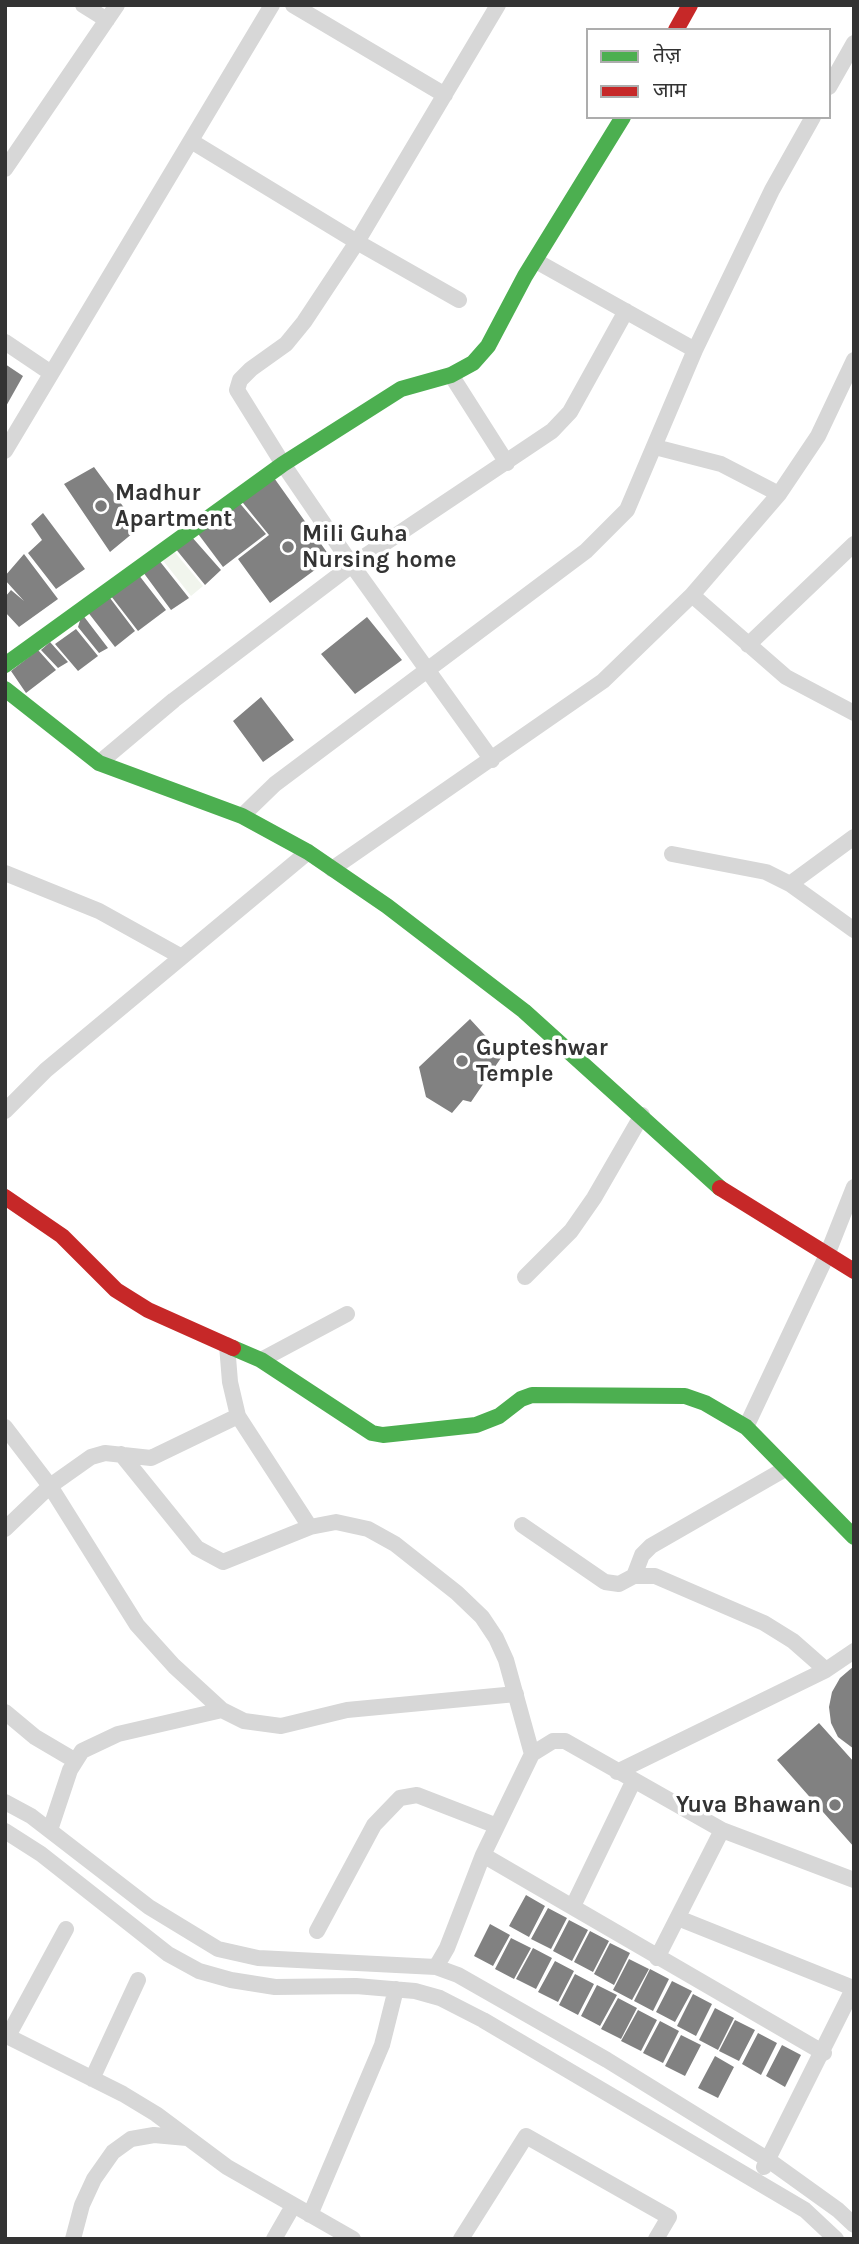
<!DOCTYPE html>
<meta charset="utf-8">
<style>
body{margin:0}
#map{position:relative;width:859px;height:2244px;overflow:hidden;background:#fff;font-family:Karla,"Noto Sans Devanagari",sans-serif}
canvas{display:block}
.frame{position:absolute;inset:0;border:7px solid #333;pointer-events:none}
.legend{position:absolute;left:586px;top:28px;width:245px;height:91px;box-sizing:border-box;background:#fff;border:2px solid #adadad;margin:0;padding:9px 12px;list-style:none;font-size:21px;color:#333}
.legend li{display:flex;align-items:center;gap:14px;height:35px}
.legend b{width:35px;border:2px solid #adadad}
</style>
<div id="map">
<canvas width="859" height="2244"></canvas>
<div class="frame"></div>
<ul class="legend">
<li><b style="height:9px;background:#4caf50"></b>तेज़</li>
<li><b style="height:9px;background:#c62828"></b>जाम</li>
</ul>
</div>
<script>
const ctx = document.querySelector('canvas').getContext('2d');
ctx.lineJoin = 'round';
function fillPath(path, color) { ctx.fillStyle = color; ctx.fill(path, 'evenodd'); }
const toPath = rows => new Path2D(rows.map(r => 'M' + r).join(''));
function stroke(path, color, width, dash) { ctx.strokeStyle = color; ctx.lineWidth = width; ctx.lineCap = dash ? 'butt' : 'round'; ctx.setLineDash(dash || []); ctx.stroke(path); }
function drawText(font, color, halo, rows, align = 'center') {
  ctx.font = font + ' Karla,sans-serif'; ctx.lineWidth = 7; ctx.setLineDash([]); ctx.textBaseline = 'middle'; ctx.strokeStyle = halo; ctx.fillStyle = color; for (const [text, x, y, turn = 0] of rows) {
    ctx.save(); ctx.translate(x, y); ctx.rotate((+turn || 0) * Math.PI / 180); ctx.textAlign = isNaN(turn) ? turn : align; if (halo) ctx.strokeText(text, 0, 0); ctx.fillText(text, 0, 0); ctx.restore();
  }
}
fillPath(toPath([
 [173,550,203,586,191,596,161,558]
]), '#f1f5ed');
fillPath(toPath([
 [5,364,23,376,5,408],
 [94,467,139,528,110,552,64,484],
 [272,475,331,558,270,603,238,559,269,535,239,498],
 [237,500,266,534,223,567,196,531],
 [43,513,85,569,56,589,28,553,42,540,31,524],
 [191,536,221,570,205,585,175,548],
 [24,554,58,599,19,627,5,612,5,597,11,590,24,601,5,580,5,576],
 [158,559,189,598,171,610,143,572],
 [138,574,166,610,138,631,111,596],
 [110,598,135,631,115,647,87,611],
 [82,614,108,648,99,653,78,627],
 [367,617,402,660,355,694,321,654],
 [76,629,98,656,78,671,55,644],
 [50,642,68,662,58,668,41,650],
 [38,650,56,670,26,693,11,671],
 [261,697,294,740,263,762,233,721],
 [470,1019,503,1055,471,1102,463,1100,452,1113,426,1097,419,1067],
 [854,1666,854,1749,838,1737,831,1723,829,1707,832,1692,840,1678],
 [819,1723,854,1762,854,1847,777,1760],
 [526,1895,545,1906,529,1937,509,1926],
 [548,1908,567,1918,551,1949,531,1939],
 [569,1920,588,1930,572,1961,553,1951],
 [490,1924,510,1935,493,1966,474,1956],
 [590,1931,609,1941,593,1972,574,1962],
 [511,1938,531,1948,514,1979,495,1969],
 [610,1943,630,1953,614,1985,594,1974],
 [533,1948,552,1958,536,1989,516,1979],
 [629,1959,649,1969,632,2000,613,1990],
 [555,1961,574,1971,558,2002,538,1992],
 [650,1969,669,1979,653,2011,634,2001],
 [575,1974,594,1984,578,2015,559,2005],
 [672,1981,692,1991,675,2022,656,2012],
 [597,1985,617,1995,600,2026,581,2016],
 [693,1994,712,2004,696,2036,677,2026],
 [618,1998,637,2008,621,2039,601,2029],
 [715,2008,734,2018,718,2050,699,2040],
 [638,2010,657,2020,641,2051,621,2041],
 [735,2020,755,2030,739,2061,719,2051],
 [660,2021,679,2031,663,2063,643,2053],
 [758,2033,777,2043,761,2075,742,2064],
 [681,2035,701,2045,685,2076,665,2066],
 [782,2045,801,2055,785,2087,766,2076],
 [715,2056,734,2067,718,2098,698,2088]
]), '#818181');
stroke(toPath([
 [83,5,107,20],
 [293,5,445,95],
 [829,87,854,43],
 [191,141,357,242,459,300],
 [5,169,117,5],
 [536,261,695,350],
 [5,342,51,373],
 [451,375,507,463],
 [655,447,721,464,779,494],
 [5,451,272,5],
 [692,595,786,677,854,713],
 [748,645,854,544],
 [492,760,352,565,283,464,237,390,240,380,251,369,286,344,304,322,357,242,498,5],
 [99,763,174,700,352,565,552,431,570,412,626,311],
 [242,816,275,784,586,551,627,510,695,350,772,190,813,117],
 [672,854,766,872,790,884,854,930],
 [332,869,603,681,692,595,779,494,818,436,854,360],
 [5,873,99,911,180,956],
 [790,884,854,837],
 [5,1111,46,1070,308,852],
 [525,1277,571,1231,594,1198,642,1115],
 [227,1345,230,1382,238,1416,310,1527],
 [261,1360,347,1314],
 [5,1427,50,1486,137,1625,174,1666,222,1710,244,1721,281,1726,347,1710,516,1694],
 [746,1427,827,1255,854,1187],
 [121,1454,197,1548,223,1562,310,1527,336,1522,368,1529,395,1544,457,1593,482,1617,496,1638,506,1660,532,1754],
 [522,1525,605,1582,619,1584,634,1576,655,1576,764,1623,793,1641,826,1670],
 [5,1529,50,1486,91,1457,105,1453,151,1458,238,1416],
 [634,1576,642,1555,651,1546,785,1469],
 [5,1712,35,1737,74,1760],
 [617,1772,826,1670,854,1651],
 [5,1802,31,1816,149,1907,218,1949,258,1958,436,1967,458,1975,607,2060,767,2159,838,2210,854,2225],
 [50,1830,70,1770,82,1751,118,1734,222,1710],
 [5,1831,41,1854,168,1954,199,1971,231,1980,275,1987,356,1986,415,1991,440,1998,483,2020,805,2210,836,2239],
 [483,1855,824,2053],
 [573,1906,633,1782],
 [678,1918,853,1988],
 [317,1931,374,1825,400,1798,417,1795,497,1826],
 [657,1958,722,1830],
 [436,1967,447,1948,483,1855,532,1754,553,1741,565,1741,722,1830,854,1880],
 [5,2035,123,2094,156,2114,227,2167,353,2239],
 [8,2036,66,1929],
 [92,2079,138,1980],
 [764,2167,854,1987],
 [310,2215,382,2045,396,1989],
 [73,2239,82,2205,94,2179,113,2152,131,2139,154,2135,187,2138],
 [274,2239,293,2206],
 [461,2239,526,2136,669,2217,656,2239]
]), '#d7d7d7', 16);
stroke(toPath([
 [5,665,283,464,401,389,451,375,473,363,488,346,525,276,623,117],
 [5,689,99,763,242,816,308,852,387,906,524,1011,720,1188],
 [233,1348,261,1360,372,1433,383,1435,476,1425,499,1416,521,1399,532,1395,685,1396,705,1403,746,1427,854,1537]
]), '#4caf50', 16);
stroke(toPath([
 [676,30,690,5],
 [720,1188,854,1271],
 [5,1197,62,1236,116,1290,148,1310,233,1348]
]), '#c62828', 16);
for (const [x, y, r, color] of [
 [101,506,7,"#7a7a7a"],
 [288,547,7,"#7a7a7a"],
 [462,1061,7,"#7a7a7a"],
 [835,1805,7,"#7a7a7a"]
]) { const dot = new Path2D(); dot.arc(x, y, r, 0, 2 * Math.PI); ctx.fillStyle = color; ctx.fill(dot); stroke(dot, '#fff', 2.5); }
drawText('bold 23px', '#333', '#fff', [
 ["Madhur",115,493],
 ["Apartment",115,519],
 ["Mili Guha",302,534],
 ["Nursing home",302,560],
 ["Gupteshwar",476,1048],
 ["Temple",476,1074],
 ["Yuva Bhawan",821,1805,"right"]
], 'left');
</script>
